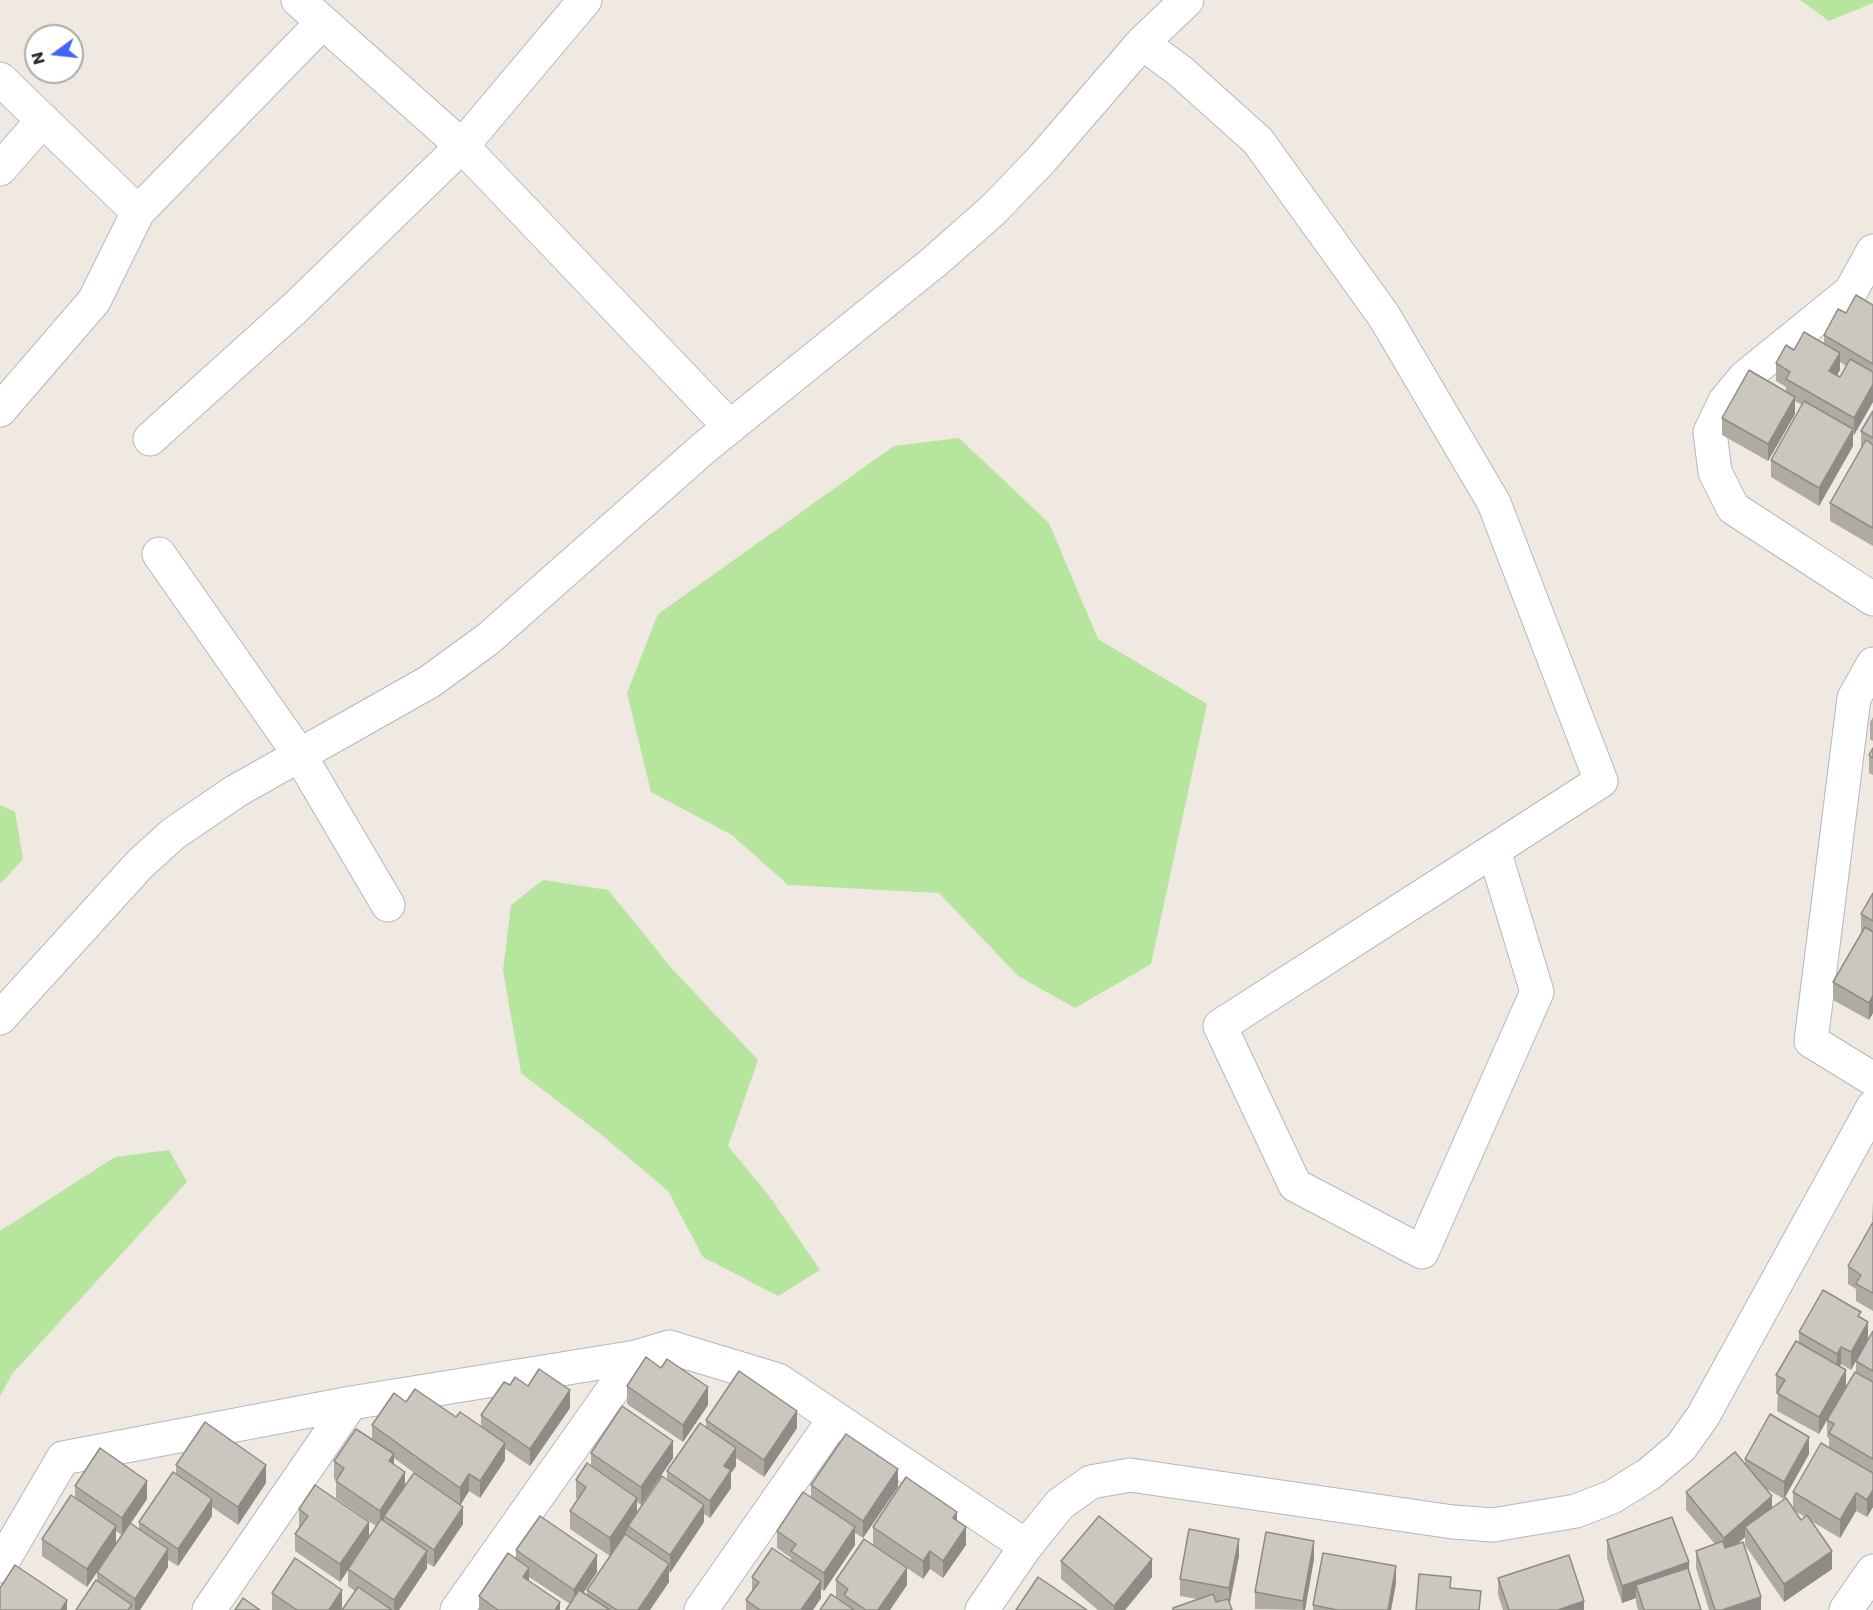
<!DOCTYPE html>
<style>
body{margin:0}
#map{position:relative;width:1873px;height:1610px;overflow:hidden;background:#efe9e1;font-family:Poppins,sans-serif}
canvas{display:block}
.north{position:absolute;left:24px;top:24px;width:60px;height:60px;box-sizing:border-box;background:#fff;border:2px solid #ababab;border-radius:50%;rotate:255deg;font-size:16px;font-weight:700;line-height:24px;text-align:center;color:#2e2e2e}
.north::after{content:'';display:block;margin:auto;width:21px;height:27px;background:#4264fb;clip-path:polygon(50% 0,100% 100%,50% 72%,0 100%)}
</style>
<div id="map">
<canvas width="1873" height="1610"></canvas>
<div class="north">N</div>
</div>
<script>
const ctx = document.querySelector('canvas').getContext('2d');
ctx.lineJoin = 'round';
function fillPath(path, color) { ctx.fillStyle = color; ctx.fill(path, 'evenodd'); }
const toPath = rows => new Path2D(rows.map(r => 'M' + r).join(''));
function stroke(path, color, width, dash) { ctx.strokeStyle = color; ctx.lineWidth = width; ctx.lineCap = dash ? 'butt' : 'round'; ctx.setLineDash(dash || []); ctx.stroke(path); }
fillPath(toPath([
 [1800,0,1873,0,1873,3,1829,21],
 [959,438,1049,523,1098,639,1207,704,1151,964,1075,1008,1018,976,939,893,788,885,732,835,651,792,627,693,658,614,894,446],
 [0,805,15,812,23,859,0,884],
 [543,880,608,890,674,971,758,1060,728,1146,770,1197,820,1270,778,1296,703,1257,668,1191,603,1136,521,1073,503,970,511,905],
 [169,1150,187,1182,12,1374,0,1396,0,1231,115,1157]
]), '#b6e59e');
const minor = toPath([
 [298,0,462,146,730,427],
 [1142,43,1180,71,1258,141,1384,316,1494,503,1601,781,1494,850,1220,1026,1295,1185,1422,1252,1537,992,1494,850],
 [0,79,138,212],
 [0,169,43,120],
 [1873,251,1851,291,1745,377,1725,401,1710,432,1715,472,1733,508,1873,599],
 [0,410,94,301,138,212,322,23],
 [150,439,295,308,462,146,585,0],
 [159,554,299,754,388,905],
 [1873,664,1854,698,1811,1041,1873,1079],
 [0,1018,140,864,173,834,236,791,429,682,488,639,705,447,934,262,993,210,1042,159,1142,43,1187,0],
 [0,1566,63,1458,351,1403,636,1357,669,1347,778,1380,1026,1546],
 [209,1610,351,1403],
 [457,1610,636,1357],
 [701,1610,835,1418],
 [1846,1610,1873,1571]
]);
const tertiary = toPath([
 [982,1610,1026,1546,1060,1504,1091,1482,1130,1475,1453,1522,1493,1525,1576,1511,1612,1497,1649,1474,1681,1447,1703,1416,1873,1107]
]);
stroke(minor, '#b4b7c1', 35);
stroke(tertiary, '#b4b7c1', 35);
stroke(minor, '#fff', 33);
stroke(tertiary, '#fff', 33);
fillPath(toPath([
 [1873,305,1873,402,1854,435,1853,435,1853,446,1819,506,1771,477,1771,460,1802,405,1795,401,1795,414,1768,461,1722,435,1722,418,1786,392,1786,387,1776,381,1776,363,1794,350,1824,344,1824,335,1846,313],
 [1840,362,1846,366,1840,377,1837,375,1840,370],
 [1873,411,1873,546,1830,521,1830,503,1861,448,1861,431],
 [1873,717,1873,741,1870,739,1870,722],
 [1873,748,1873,775,1869,773,1869,755],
 [1873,893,1873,1013,1869,1020,1833,1000,1833,982,1862,932,1861,932,1861,914],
 [1873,1202,1873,1221,1872,1221],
 [1873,1222,1873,1311,1856,1301,1856,1289,1848,1284,1848,1266],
 [1861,1318,1868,1339,1851,1370,1841,1364,1840,1366,1846,1387,1856,1372,1856,1361,1873,1331,1873,1507,1867,1517,1856,1511,1840,1538,1811,1521,1832,1569,1784,1602,1745,1545,1745,1537,1737,1544,1761,1610,1709,1610,1696,1568,1696,1551,1715,1544,1686,1510,1686,1492,1745,1464,1745,1459,1809,1454,1784,1499,1765,1488,1772,1508,1793,1508,1793,1492,1829,1448,1829,1438,1827,1437,1827,1420,1819,1434,1777,1411,1778,1393,1776,1392,1776,1375,1799,1343,1799,1332],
 [1795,1511,1805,1517,1801,1520],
 [510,1385,528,1386,570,1408,530,1466,505,1449,505,1460,480,1498,469,1491,460,1505,463,1524,434,1567,427,1563,427,1568,399,1610,342,1610,355,1591,348,1586,348,1570,340,1582,295,1551,295,1534,300,1528,299,1527,299,1509,369,1537,376,1526,336,1498,336,1480,334,1479,334,1461,372,1440,372,1425,406,1402,456,1417,481,1426,481,1415],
 [394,1458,417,1475,405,1486,394,1465],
 [627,1386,708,1405,683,1442,627,1404],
 [706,1420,797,1428,764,1477,736,1458,736,1466,731,1473,731,1488,710,1518,704,1514,704,1522,670,1573,669,1572,669,1582,650,1610,566,1610,570,1604,529,1577,529,1581,560,1610,479,1610,479,1596,516,1558,516,1550,597,1572,584,1592,587,1595,587,1590,610,1556,570,1529,570,1511,578,1499,576,1498,576,1480,591,1466,591,1453,673,1458,641,1505,637,1502,637,1512,667,1480,667,1471,706,1427],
 [176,1465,266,1483,238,1525,212,1507,212,1516,178,1566,168,1560,168,1567,140,1610,76,1610,97,1581,97,1572,122,1535,116,1531,116,1544,87,1587,42,1556,42,1539,75,1498,75,1486,147,1499,131,1523,139,1529,139,1522,176,1474],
 [811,1485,898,1487,863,1538,855,1533,855,1545,824,1591,821,1589,821,1598,813,1610,746,1610,746,1600,752,1591,752,1577,791,1561,791,1558,777,1548,777,1531,811,1497],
 [957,1521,966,1545,943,1578,930,1569,923,1579,907,1568,907,1585,890,1610,820,1610,836,1598,836,1580,873,1544,873,1527],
 [1607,1540,1689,1571,1701,1610,1638,1610,1636,1603,1636,1598,1622,1603,1607,1558],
 [1239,1556,1230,1604,1232,1610,1173,1610,1173,1608,1197,1599,1180,1596,1180,1579],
 [1314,1559,1305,1610,1255,1609,1255,1592],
 [1061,1561,1152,1577,1125,1610,1098,1610,1061,1579],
 [1498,1578,1584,1610,1503,1610,1498,1595],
 [1396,1583,1391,1610,1313,1610,1313,1605],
 [272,1593,342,1608,341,1610,272,1610]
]), '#afaba4');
fillPath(toPath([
 [1840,353,1840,370,1829,388,1829,371],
 [1873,384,1873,402,1854,435,1854,418],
 [1795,397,1795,414,1768,461,1768,444],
 [1853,429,1853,446,1819,506,1819,488],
 [1873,995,1873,1013,1869,1020,1869,1003],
 [1868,1322,1868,1339,1851,1370,1851,1352],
 [1841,1347,1841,1364,1837,1371,1837,1354],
 [1846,1370,1846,1387,1819,1434,1819,1417],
 [708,1387,708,1405,683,1442,683,1425],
 [570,1390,570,1408,530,1466,530,1449],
 [797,1411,797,1428,764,1477,764,1460],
 [1809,1437,1809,1454,1784,1499,1784,1482],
 [673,1441,673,1458,641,1505,641,1487],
 [505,1443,505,1460,480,1498,480,1481],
 [736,1448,736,1466,731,1473,731,1488,710,1518,710,1501,724,1466],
 [394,1454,394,1472,389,1461],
 [266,1465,266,1483,238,1525,238,1507],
 [898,1469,898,1487,863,1538,863,1521],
 [405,1472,405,1490,384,1516,384,1521,380,1528,380,1511],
 [469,1474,469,1491,460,1506,460,1488],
 [147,1481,147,1499,122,1536,122,1518],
 [1873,1490,1873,1507,1867,1517,1867,1500],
 [1856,1493,1856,1511,1840,1538,1840,1520],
 [1772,1496,1772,1514,1745,1527,1745,1537,1724,1555,1724,1538],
 [637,1498,637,1515,628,1526,628,1529,610,1556,610,1538],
 [212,1499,212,1516,178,1566,178,1549],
 [704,1505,704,1522,670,1573,670,1555],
 [463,1507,463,1524,434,1567,434,1550],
 [957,1512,957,1530,953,1518],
 [369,1522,369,1539,340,1582,340,1564],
 [116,1526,116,1544,87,1587,87,1569],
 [855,1527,855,1545,824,1591,824,1573],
 [966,1527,966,1545,943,1578,943,1561],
 [1239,1539,1239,1556,1229,1605,1229,1588],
 [1314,1541,1314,1559,1305,1610,1303,1610,1303,1601],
 [168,1549,168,1567,140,1610,135,1610,135,1599],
 [427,1551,427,1568,399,1610,394,1610,394,1600],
 [930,1551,930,1569,923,1579,923,1561],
 [1832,1551,1832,1569,1784,1602,1784,1584],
 [597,1555,597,1572,574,1607,574,1590],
 [1152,1559,1152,1577,1125,1610,1114,1610,1114,1606],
 [1689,1562,1689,1579,1636,1585,1636,1598,1622,1603,1622,1586],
 [669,1564,669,1582,650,1610,638,1610],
 [1396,1566,1396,1583,1391,1610,1388,1610],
 [529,1568,529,1585,523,1577],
 [907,1568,907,1585,890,1610,878,1610],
 [821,1581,821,1598,813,1610,801,1610],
 [342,1590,342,1608,341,1610,329,1610],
 [1761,1597,1761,1610,1722,1610],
 [67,1600,67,1610,61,1610],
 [1584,1601,1584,1610,1558,1610],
 [560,1602,560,1610,555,1610]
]), '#8e8b86');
const building = toPath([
 [1856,295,1873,305,1873,364,1824,335,1838,309,1846,313,1856,295],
 [1804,332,1840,353,1829,371,1840,377,1850,359,1873,372,1873,384,1854,418,1786,379,1790,372,1776,363,1786,345,1794,350,1804,332],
 [1749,370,1795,397,1768,444,1722,418,1749,370],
 [1804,401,1853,429,1819,488,1771,460,1804,401],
 [1873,411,1873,438,1861,431,1873,411],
 [1866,440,1873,445,1873,528,1830,503,1866,440],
 [1873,748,1873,758,1869,755,1873,748],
 [1873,893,1873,921,1861,914,1873,893],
 [1865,927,1873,932,1873,995,1869,1003,1833,982,1865,927],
 [1873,1222,1873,1293,1856,1284,1861,1275,1848,1266,1873,1222],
 [1823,1290,1861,1312,1858,1316,1868,1322,1851,1352,1841,1347,1837,1354,1799,1332,1823,1290],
 [1873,1331,1873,1371,1856,1361,1873,1331],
 [1796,1341,1846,1370,1819,1417,1777,1393,1785,1380,1776,1375,1796,1341],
 [646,1357,661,1368,667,1359,708,1387,683,1425,627,1386,646,1357],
 [539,1369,570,1390,530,1449,481,1415,504,1382,510,1385,515,1377,528,1386,539,1369],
 [739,1371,797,1411,764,1460,706,1420,739,1371],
 [1855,1372,1873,1382,1873,1459,1829,1433,1834,1424,1827,1420,1855,1372],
 [415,1389,456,1417,460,1412,505,1443,480,1481,469,1474,460,1488,372,1425,394,1393,406,1402,415,1389],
 [622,1406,673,1441,641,1487,591,1453,622,1406],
 [1770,1414,1809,1437,1784,1482,1745,1459,1770,1414],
 [205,1422,266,1465,238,1507,176,1465,205,1422],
 [700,1423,736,1448,724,1466,731,1470,710,1501,667,1471,700,1423],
 [356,1429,394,1454,389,1461,405,1472,380,1511,336,1481,344,1468,334,1461,356,1429],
 [846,1434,898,1469,863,1521,811,1485,846,1434],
 [1821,1443,1873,1473,1873,1490,1867,1500,1856,1493,1840,1520,1793,1492,1821,1443],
 [100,1448,147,1481,122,1518,75,1486,100,1448],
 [1735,1452,1772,1496,1724,1538,1686,1492,1735,1452],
 [587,1463,637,1498,610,1538,570,1511,586,1487,576,1480,587,1463],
 [173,1472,212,1499,178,1549,139,1522,173,1472],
 [414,1473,463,1507,434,1550,384,1516,414,1473],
 [662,1476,704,1505,670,1555,628,1526,662,1476],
 [906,1477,957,1512,953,1518,966,1527,943,1561,930,1551,923,1561,873,1527,906,1477],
 [315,1485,369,1522,340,1564,295,1534,308,1516,299,1509,315,1485],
 [803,1492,855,1527,824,1573,791,1551,796,1544,777,1531,803,1492],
 [71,1495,116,1526,87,1569,42,1539,71,1495],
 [1786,1498,1801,1520,1807,1515,1832,1551,1784,1584,1745,1527,1786,1498],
 [540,1516,597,1555,574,1590,516,1550,540,1516],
 [1099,1516,1152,1559,1114,1606,1061,1561,1099,1516],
 [1672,1517,1689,1562,1622,1586,1607,1540,1672,1517],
 [381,1519,427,1551,394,1600,348,1569,381,1519],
 [130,1523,168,1549,135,1599,97,1572,130,1523],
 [1189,1529,1239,1539,1229,1588,1180,1579,1189,1529],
 [1266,1532,1314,1541,1303,1601,1255,1592,1266,1532],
 [625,1534,669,1564,638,1610,617,1610,587,1590,625,1534],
 [864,1539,907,1568,878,1610,866,1610,844,1595,848,1589,836,1580,864,1539],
 [1723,1541,1725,1548,1743,1542,1761,1597,1722,1610,1715,1610,1696,1551,1723,1541],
 [772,1548,821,1581,801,1610,760,1610,746,1600,759,1582,752,1577,772,1548],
 [508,1553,529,1568,523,1577,560,1602,555,1610,498,1610,479,1596,508,1553],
 [1323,1553,1396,1566,1388,1610,1337,1610,1313,1605,1323,1553],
 [1569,1555,1584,1601,1558,1610,1509,1610,1498,1578,1569,1555],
 [295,1558,342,1590,329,1610,297,1610,272,1593,295,1558],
 [15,1565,67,1600,61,1610,0,1610,0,1588,15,1565],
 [1688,1568,1701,1610,1644,1610,1636,1585,1688,1568],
 [1419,1574,1451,1577,1450,1588,1481,1591,1479,1610,1416,1610,1419,1574],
 [1038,1577,1087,1610,1016,1610,1038,1577],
 [96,1580,132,1605,128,1610,76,1610,96,1580],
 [358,1587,392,1610,342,1610,358,1587],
 [579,1590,610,1610,566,1610,579,1590],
 [831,1594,854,1610,820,1610,831,1594],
 [1213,1594,1216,1602,1228,1599,1232,1610,1173,1610,1173,1608,1213,1594],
 [243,1598,260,1610,235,1610,243,1598]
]);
fillPath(building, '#cbc7bf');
stroke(building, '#8e8b86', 1.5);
</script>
